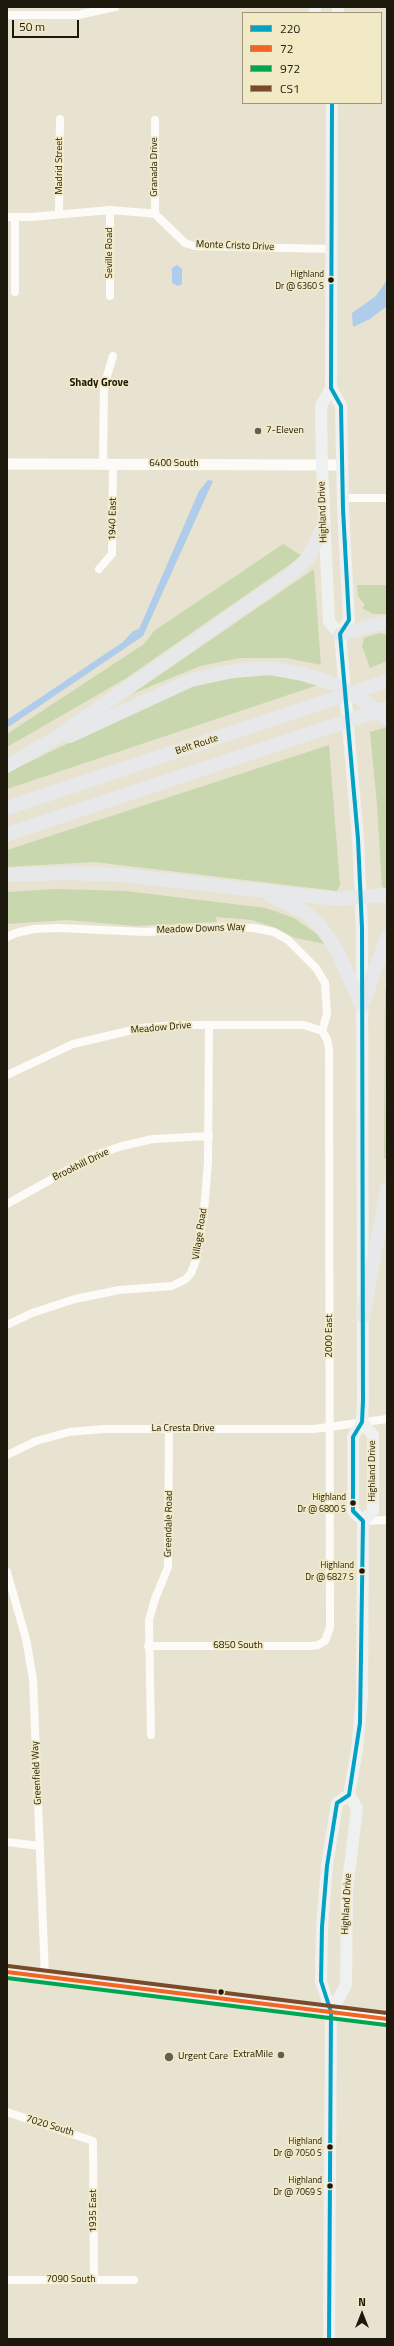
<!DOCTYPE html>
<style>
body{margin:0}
#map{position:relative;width:394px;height:2346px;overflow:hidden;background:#e8e3d0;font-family:"Titillium Web",sans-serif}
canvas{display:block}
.frame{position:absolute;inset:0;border:8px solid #1c180b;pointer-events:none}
.legend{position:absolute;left:242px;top:12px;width:140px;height:92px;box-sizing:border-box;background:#f2e9c5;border:1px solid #9c957b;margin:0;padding:5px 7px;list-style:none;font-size:12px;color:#1c180b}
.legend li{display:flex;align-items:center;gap:8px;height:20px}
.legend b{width:20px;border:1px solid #9c957b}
.north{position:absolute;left:342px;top:2294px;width:40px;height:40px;-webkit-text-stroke:3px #f2e9c5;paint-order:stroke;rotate:0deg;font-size:11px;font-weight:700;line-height:16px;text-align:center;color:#1c180b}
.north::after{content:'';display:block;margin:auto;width:14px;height:18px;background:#1c180b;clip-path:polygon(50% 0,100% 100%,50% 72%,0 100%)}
.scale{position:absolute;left:12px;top:20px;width:67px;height:18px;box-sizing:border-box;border:2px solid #1c180b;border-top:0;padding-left:5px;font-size:12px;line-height:14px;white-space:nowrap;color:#1c180b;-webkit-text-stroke:3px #f2e9c5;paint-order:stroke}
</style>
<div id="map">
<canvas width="394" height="2346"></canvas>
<div class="frame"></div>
<ul class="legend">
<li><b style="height:5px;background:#01a2c4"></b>220</li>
<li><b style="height:5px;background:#f26522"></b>72</li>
<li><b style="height:5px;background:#00a651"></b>972</li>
<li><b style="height:5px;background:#7a4b2a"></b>CS1</li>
</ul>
<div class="north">N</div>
<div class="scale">50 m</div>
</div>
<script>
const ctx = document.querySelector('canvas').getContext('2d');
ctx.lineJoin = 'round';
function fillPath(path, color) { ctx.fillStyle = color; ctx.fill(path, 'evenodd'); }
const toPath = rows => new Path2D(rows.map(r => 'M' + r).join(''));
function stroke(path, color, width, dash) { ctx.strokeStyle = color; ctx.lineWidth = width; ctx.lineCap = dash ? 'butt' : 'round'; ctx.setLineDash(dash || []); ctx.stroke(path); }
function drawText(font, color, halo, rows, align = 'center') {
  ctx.font = font + ' "Titillium Web",sans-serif'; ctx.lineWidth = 3.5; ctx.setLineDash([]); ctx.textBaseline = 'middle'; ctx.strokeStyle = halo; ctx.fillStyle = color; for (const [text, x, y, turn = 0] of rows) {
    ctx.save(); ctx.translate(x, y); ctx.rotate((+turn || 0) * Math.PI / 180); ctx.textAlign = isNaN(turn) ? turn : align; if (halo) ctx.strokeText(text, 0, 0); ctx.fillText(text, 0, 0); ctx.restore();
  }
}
fillPath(toPath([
 [283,544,302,556,125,679,7,747,7,734,144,644,154,631],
 [314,569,321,665,287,658,240,658,200,666,132,694],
 [357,585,387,585,386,614,373,614,362,608,365,605,358,596],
 [379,633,387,635,387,661,370,668,362,646,364,638],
 [272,669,318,685,7,789,7,773,179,689],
 [387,727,387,888,382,887,377,805,370,732],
 [329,745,340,885,337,891,94,862,7,867,7,850],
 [56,889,126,891,266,908,294,918,317,934,325,944,295,938,276,928,252,920,216,917,217,922,135,926,67,920,7,924,7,892],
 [387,975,387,1157,386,1159,384,1158,385,994]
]), '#c8d7ae');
fillPath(toPath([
 [177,265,182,269,182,284,178,286,172,283,172,268],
 [387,280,387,306,370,319,353,327,352,313,376,296],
 [208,480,213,481,143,636,7,728,7,720,123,642,133,631,139,629,199,491]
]), '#afccea');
stroke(toPath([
 [7,15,78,15,115,7],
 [155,120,155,214],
 [110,210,110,296],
 [59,214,60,119],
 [7,217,31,217,110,210,147,213,155,214,185,243,195,246,332,249],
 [15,292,15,218],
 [103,464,104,386,113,356],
 [342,498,387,498],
 [99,569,112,554,113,464],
 [7,937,16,933,34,929,59,928,145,932,230,927,254,928,274,932,288,940,316,968,325,983,327,1014,322,1031],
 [7,1075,73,1044,141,1028,175,1025,304,1025,322,1031,327,1039,329,1049,330,1628,325,1641,318,1645,310,1646,148,1646],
 [7,1204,93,1156,122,1146,153,1139,209,1136],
 [7,1325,32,1313,75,1299,119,1290,172,1286,186,1279,191,1273,196,1260,204,1211,208,1162,209,1025],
 [7,1455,36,1441,69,1432,104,1429,314,1429,387,1419],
 [363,1521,387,1520],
 [7,1572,26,1639,33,1679,45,1977],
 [151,1735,149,1620,155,1599,168,1567,169,1429],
 [7,1842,40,1846],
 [7,2112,93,2141,94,2280],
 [7,2280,134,2280]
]), '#fcfbf8', 8);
stroke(toPath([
 [7,464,341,465],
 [331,2012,387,2019]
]), '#fcfbf8', 11);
stroke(toPath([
 [315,7,315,13],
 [338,7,338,13],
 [332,103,331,388,321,406,322,465,329,622,340,634],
 [331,388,341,406,343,509,349,620,340,634,358,839,362,928,363,1401,362,1422,353,1437,353,1511,363,1521],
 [7,1972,331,2012],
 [331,2012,346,1985,347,1890,357,1808,349,1795,357,1750,362,1697,363,1521,373,1511,373,1435,362,1422],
 [329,2339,331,2012,321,1981,322,1927,327,1866,337,1803,349,1795]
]), '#eff0f0', 12);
stroke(toPath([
 [340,634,387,622],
 [70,736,191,680,233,671,270,668,303,674,335,684,367,703,387,719],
 [7,766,57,737,291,574,308,558,323,528],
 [7,808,387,681],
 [7,834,387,708],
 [7,875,66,873,122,875,337,899,387,895],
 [270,896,305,912,321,927,337,950,362,1006],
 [362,1006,387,937],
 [363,1316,387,1189]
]), '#e6e8ea', 14);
stroke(toPath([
 [329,2339,331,2012,321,1981,322,1927,327,1866,337,1803,349,1795,360,1723,363,1521,353,1511,353,1437,362,1422,363,1401,362,928,358,839,340,634,349,620,343,509,341,406,331,388,332,103]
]), '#01a2c4', 4);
stroke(toPath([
 [7,1972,387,2019]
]), '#f26522', 4);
stroke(toPath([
 [7,1978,386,2025]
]), '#00a651', 4);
stroke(toPath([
 [8,1966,387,2013]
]), '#7a4b2a', 4);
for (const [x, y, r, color] of [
 [331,280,3.5,"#1c180b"],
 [258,431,4,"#635f50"],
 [353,1503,3.5,"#1c180b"],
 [362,1571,3.5,"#1c180b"],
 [221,1992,3.5,"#1c180b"],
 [281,2055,4,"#635f50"],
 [169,2057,5,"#635f50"],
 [330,2147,3.5,"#1c180b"],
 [330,2186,3.5,"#1c180b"]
]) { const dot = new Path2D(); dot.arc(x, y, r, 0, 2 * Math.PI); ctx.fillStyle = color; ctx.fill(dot); stroke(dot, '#f2e9c5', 1.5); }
drawText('9px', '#1c180b', '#f2e9c5', [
 ["Highland",324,275],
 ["Dr @ 6360 S",324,287],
 ["Highland",346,1498],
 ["Dr @ 6800 S",346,1510],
 ["Highland",354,1566],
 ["Dr @ 6827 S",354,1578],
 ["Highland",322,2142],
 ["Dr @ 7050 S",322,2154],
 ["Highland",322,2181],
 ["Dr @ 7069 S",322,2193]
], 'right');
drawText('10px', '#1c180b', '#f2e9c5', [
 ["Madrid Street",60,166,-90],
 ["Granada Drive",155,167,-90],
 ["Monte Cristo Drive",235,246,2],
 ["Seville Road",110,253,-90],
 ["6400 South",174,464],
 ["Highland Drive",323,512,-92],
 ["1940 East",113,519,-89],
 ["Belt Route",197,745,-18],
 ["Meadow Downs Way",201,929,-2],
 ["Meadow Drive",161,1028,-5],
 ["Brookhill Drive",81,1165,-26],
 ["Village Road",200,1234,-81],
 ["2000 East",330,1336,-90],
 ["La Cresta Drive",183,1429],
 ["Highland Drive",373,1471,-90],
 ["Greendale Road",169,1524,-89],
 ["6850 South",238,1646],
 ["Greenfield Way",37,1773,-93],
 ["Highland Drive",347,1904,-87],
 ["7020 South",50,2126,17],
 ["1935 East",94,2211,-90],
 ["7090 South",71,2280]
]);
drawText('10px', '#1c180b', '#f2e9c5', [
 ["7-Eleven",266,431],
 ["ExtraMile",273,2055,"right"],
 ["Urgent Care",178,2057]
], 'left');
drawText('bold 11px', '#1c180b', '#f2e9c5', [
 ["Shady Grove",99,383]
]);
</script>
